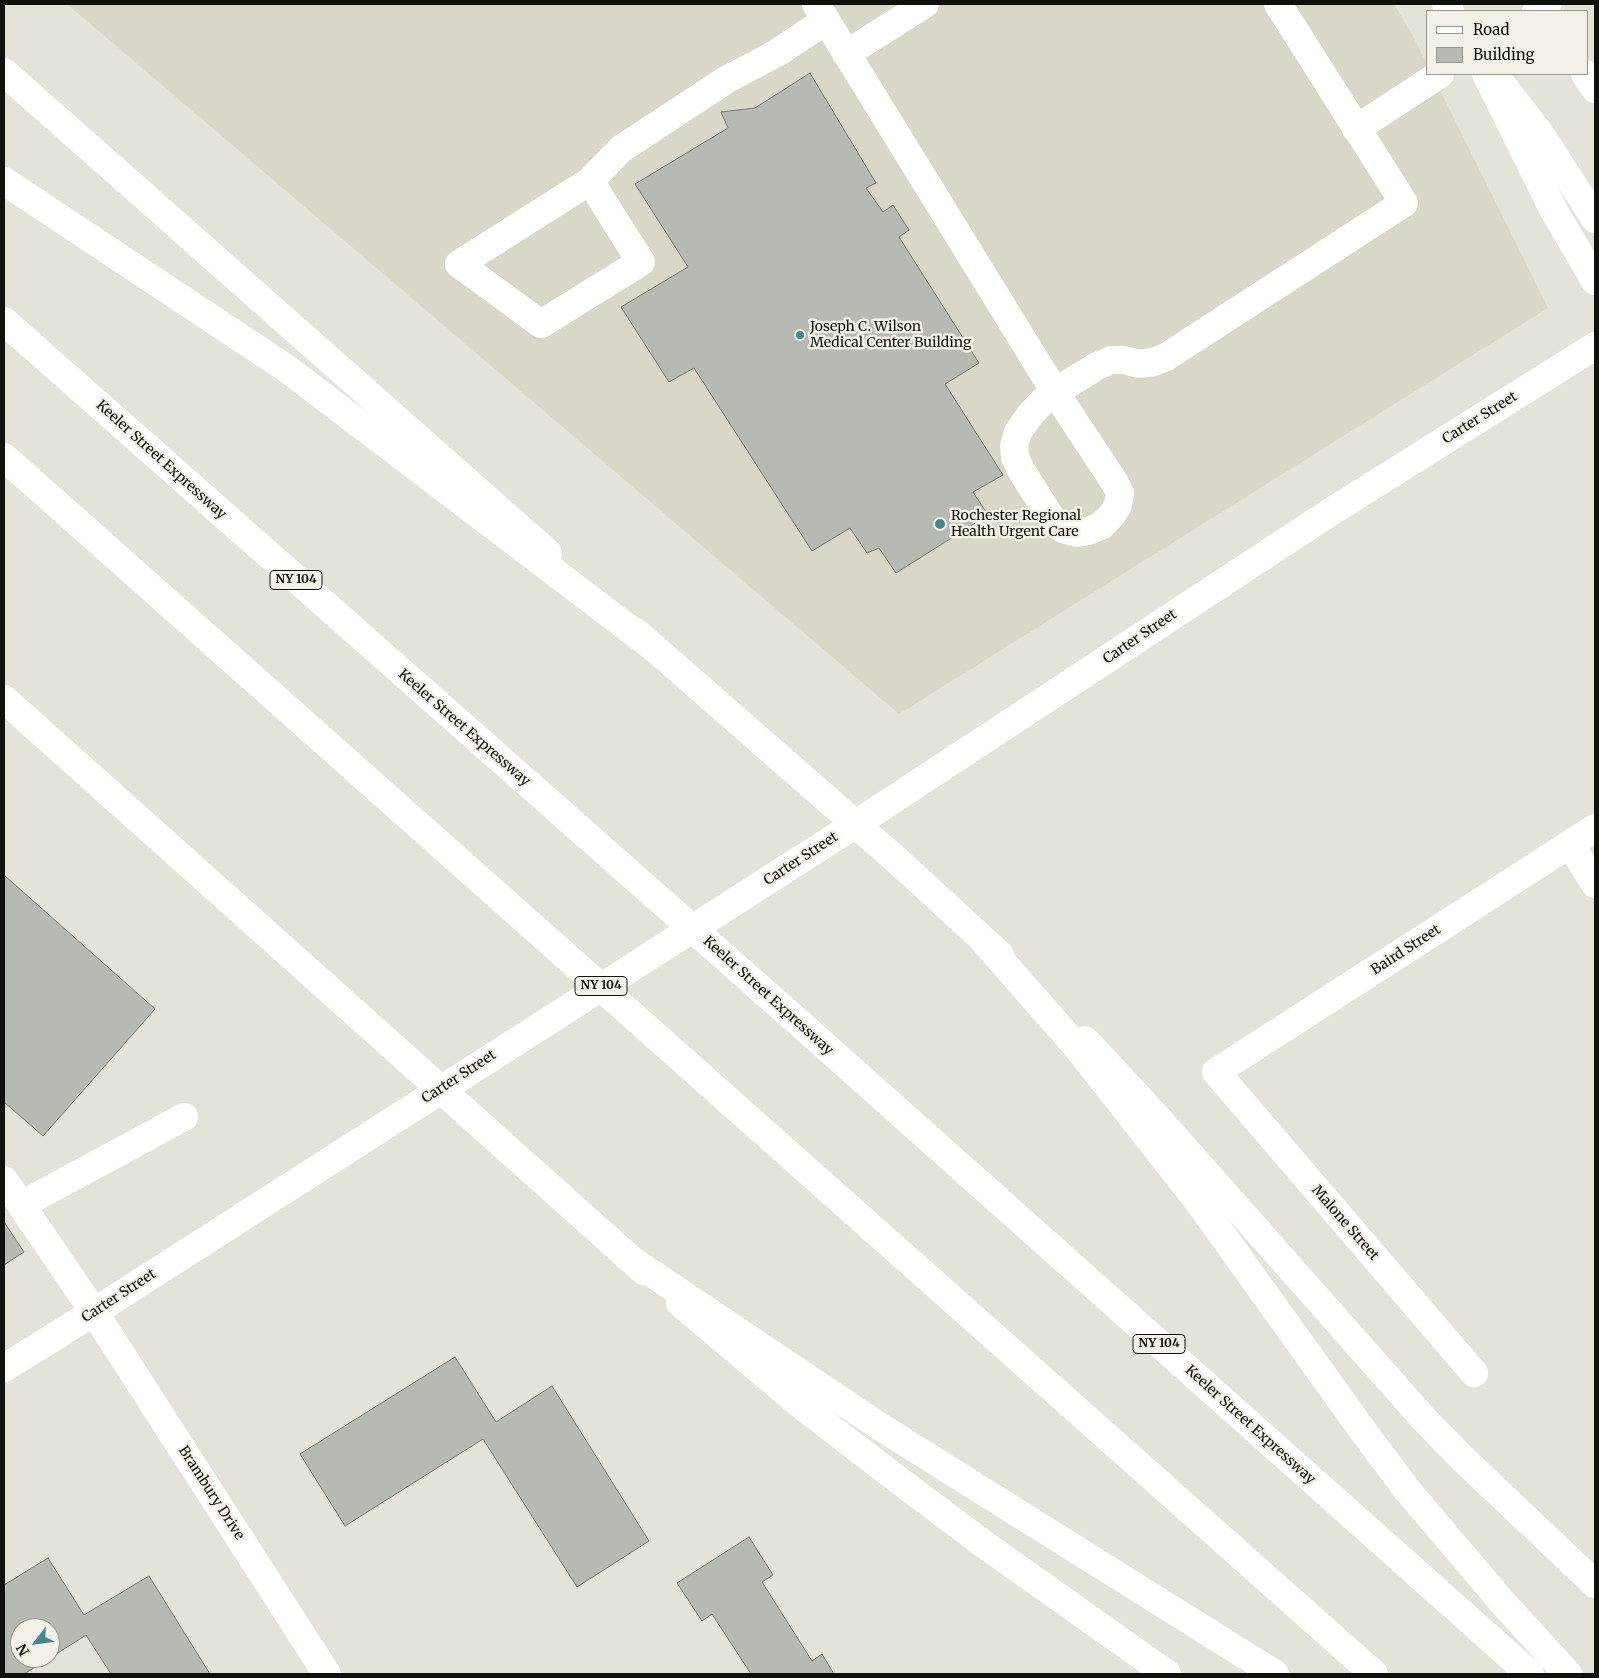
<!DOCTYPE html>
<style>
body{margin:0}
#map{position:relative;width:1599px;height:1678px;overflow:hidden;background:#e4e3da;font-family:Merriweather,serif}
canvas{display:block}
.frame{position:absolute;inset:0;border:5px solid #10100d;pointer-events:none}
.legend{position:absolute;left:1426px;top:10px;width:162px;height:65px;box-sizing:border-box;background:#f2f0e7;border:1px solid #989690;margin:0;padding:6px 9px;list-style:none;font-size:15px;color:#10100d}
.legend li{display:flex;align-items:center;gap:10px;height:25px}
.legend b{width:25px;border:1px solid #989690}
.north{position:absolute;left:10px;top:1618px;width:50px;height:50px;box-sizing:border-box;background:#f2f0e7;border:1px solid #989690;border-radius:50%;rotate:240deg;font-size:14px;font-weight:700;line-height:20px;text-align:center;color:#10100d}
.north::after{content:'';display:block;margin:auto;width:18px;height:22px;background:#428892;clip-path:polygon(50% 0,100% 100%,50% 72%,0 100%)}
</style>
<div id="map">
<canvas width="1599" height="1678"></canvas>
<div class="frame"></div>
<ul class="legend">
<li><b style="height:6px;background:#fff"></b>Road</li>
<li><b style="height:14px;background:#b7bab2"></b>Building</li>
</ul>
<div class="north">N</div>
</div>
<script>
const ctx = document.querySelector('canvas').getContext('2d');
ctx.lineJoin = 'round';
function fillPath(path, color) { ctx.fillStyle = color; ctx.fill(path, 'evenodd'); }
const toPath = rows => new Path2D(rows.map(r => 'M' + r).join(''));
function stroke(path, color, width, dash) { ctx.strokeStyle = color; ctx.lineWidth = width; ctx.lineCap = dash ? 'butt' : 'round'; ctx.setLineDash(dash || []); ctx.stroke(path); }
function drawText(font, color, halo, rows, align = 'center') {
  ctx.font = font + ' Merriweather,serif'; ctx.lineWidth = 5; ctx.setLineDash([]); ctx.textBaseline = 'middle'; ctx.strokeStyle = halo; ctx.fillStyle = color; for (const [text, x, y, turn = 0] of rows) {
    ctx.save(); ctx.translate(x, y); ctx.rotate((+turn || 0) * Math.PI / 180); ctx.textAlign = isNaN(turn) ? turn : align; if (halo) ctx.strokeText(text, 0, 0); ctx.fillText(text, 0, 0); ctx.restore();
  }
}
fillPath(toPath([
 [67,4,1394,4,1412,34,1548,308,899,714]
]), '#d9d7c7');
const building = toPath([
 [810,73,876,183,866,188,883,212,893,205,909,230,899,237,979,363,945,384,1003,475,973,492,988,515,896,573,879,548,867,553,850,528,812,551,694,368,669,382,621,307,688,267,635,184,728,128,721,112,755,108,810,73],
 [4,875,155,1009,43,1136,4,1102,4,875],
 [4,1222,24,1252,4,1265,4,1222],
 [455,1357,496,1422,552,1386,649,1541,577,1587,483,1439,345,1526,300,1454,455,1357],
 [749,1537,773,1575,762,1582,812,1661,822,1654,834,1674,751,1674,712,1614,702,1621,677,1583,749,1537],
 [48,1558,84,1615,149,1576,210,1674,111,1674,86,1635,50,1658,50,1628,20,1628,20,1658,50,1658,24,1674,4,1674,4,1585,48,1558]
]);
fillPath(building, '#b7bab2');
stroke(building, '#777972', 1);
stroke(toPath([
 [816,4,1055,392,1115,483,1120,493,1118,505,1112,515,1101,526,1088,531,1077,533,1063,529,1053,521,1021,470,1015,457,1014,446,1018,432,1030,415,1042,402,1055,392,1097,366,1111,360,1124,360,1139,364,1154,362,1166,357,1404,203,1278,4],
 [1446,4,1450,11],
 [1536,11,1548,4],
 [846,54,925,4],
 [1486,74,1553,209,1595,281],
 [1585,74,1595,89],
 [1504,87,1541,135,1595,219],
 [1356,129,1440,74],
 [590,181,641,262,541,324,459,264,590,181,621,149,726,80,777,53,825,21],
 [1570,844,1595,884],
 [4,1180,94,1312,327,1674],
 [21,1205,184,1117],
 [1474,1373,1216,1072,1595,828]
]), '#fff', 28);
stroke(toPath([
 [4,72,548,553],
 [636,632,901,864,1000,955],
 [4,699,644,1271],
 [1085,1040,1155,1115,1423,1418,1463,1459,1595,1584],
 [680,1303,801,1405,893,1476,985,1545,1167,1674],
 [4,1368,94,1312,856,824,1329,513,1595,346]
]), '#fff', 28);
stroke(toPath([
 [4,181,286,368,653,647],
 [4,321,788,1013,1530,1674],
 [4,457,1374,1674],
 [983,940,1077,1047,1198,1201,1363,1431,1408,1491,1503,1603,1568,1674],
 [626,1256,879,1426,1275,1674]
]), '#fff', 28);
for (const [x, y, r, color] of [
 [800,335,5,"#428892"],
 [940,524,6,"#428892"]
]) { const dot = new Path2D(); dot.arc(x, y, r, 0, 2 * Math.PI); ctx.fillStyle = color; ctx.fill(dot); stroke(dot, '#f2f0e7', 2); }
for (const [x, y, w] of [
 [296,580,52],
 [601,986,52],
 [1159,1344,52]
]) { const box = new Path2D(); box.roundRect(x - w / 2, y - 9.5, w, 19, 4); ctx.fillStyle = '#f2f0e7'; ctx.fill(box); stroke(box, '#10100d', 1); }
drawText('bold 12px', '#10100d', null, [
 ["NY 104",296,580],
 ["NY 104",601,986],
 ["NY 104",1159,1344]
]);
drawText('14px', '#10100d', '#f2f0e7', [
 ["Joseph C. Wilson",810,327],
 ["Medical Center Building",810,343],
 ["Rochester Regional",951,516],
 ["Health Urgent Care",951,532]
], 'left');
drawText('14px', '#10100d', '#f2f0e7', [
 ["Carter Street",1480,418,-32],
 ["Keeler Street Expressway",161,460,42],
 ["Carter Street",1140,637,-34],
 ["Keeler Street Expressway",464,728,41],
 ["Carter Street",801,859,-33],
 ["Baird Street",1406,950,-33],
 ["Keeler Street Expressway",768,996,42],
 ["Carter Street",459,1077,-33],
 ["Malone Street",1345,1223,49],
 ["Carter Street",119,1296,-33],
 ["Keeler Street Expressway",1250,1425,42],
 ["Brambury Drive",211,1493,57]
]);
</script>
